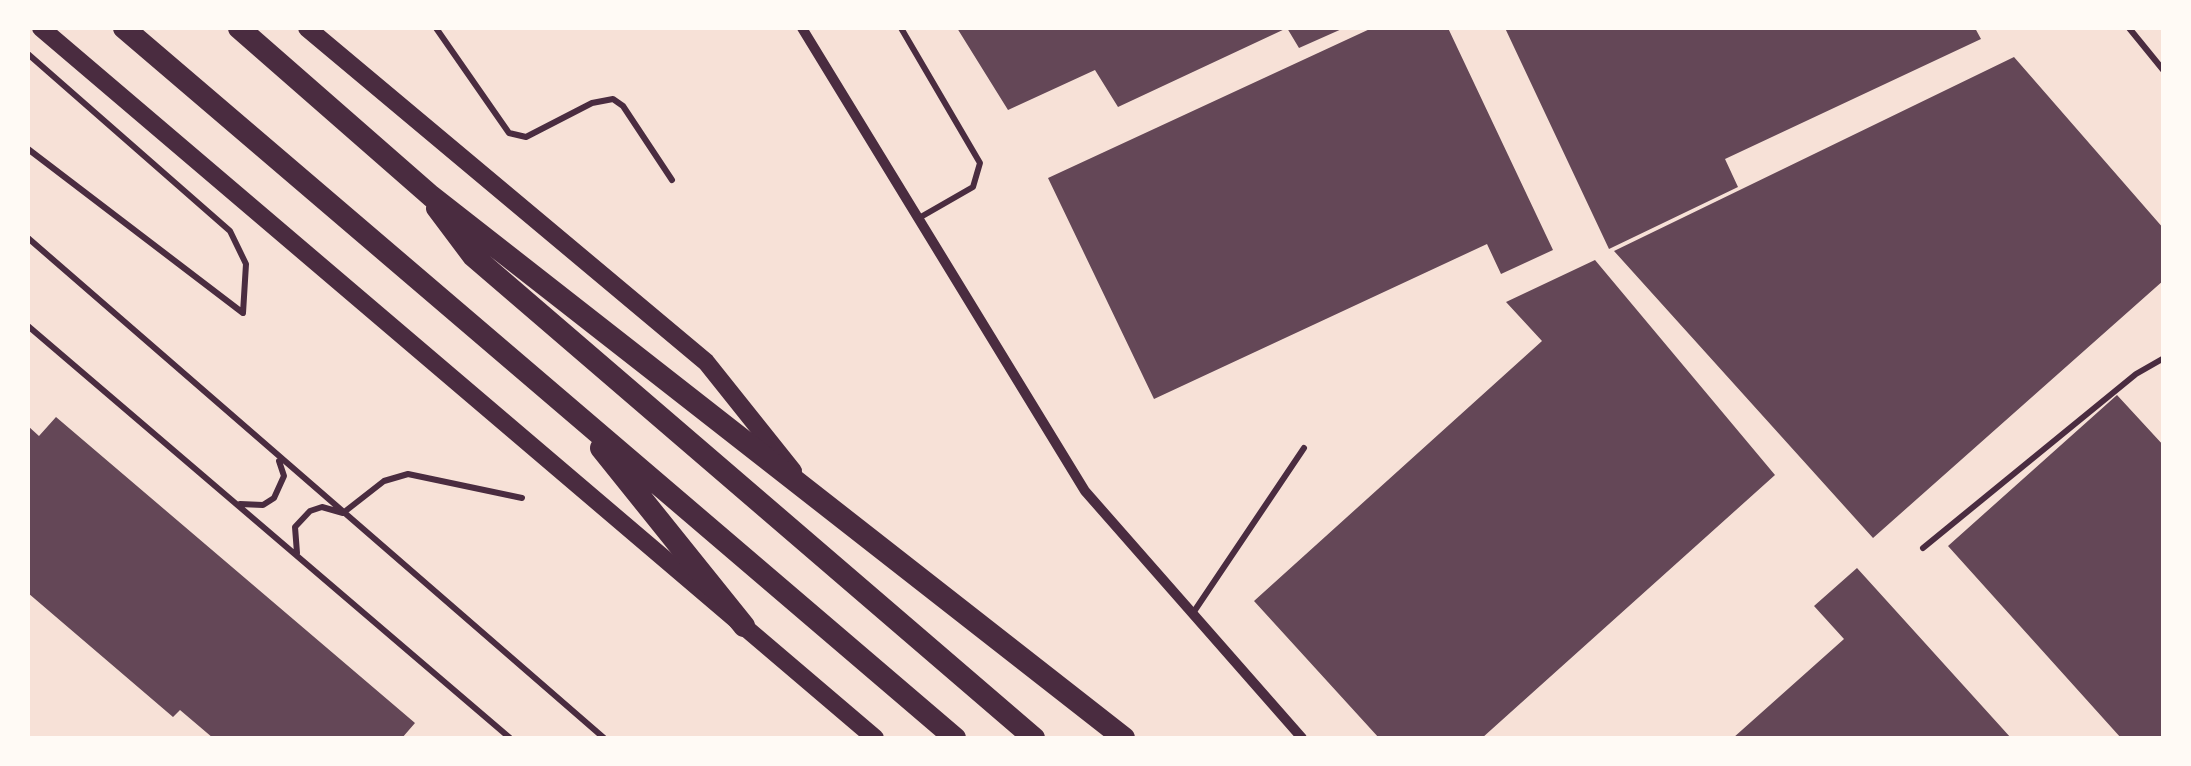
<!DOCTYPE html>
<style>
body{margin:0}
#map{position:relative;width:2191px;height:766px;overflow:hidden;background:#f7e1d7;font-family:Commissioner,sans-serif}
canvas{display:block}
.frame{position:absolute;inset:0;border:30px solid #fffaf5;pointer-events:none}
</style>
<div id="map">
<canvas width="2191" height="766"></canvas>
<div class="frame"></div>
</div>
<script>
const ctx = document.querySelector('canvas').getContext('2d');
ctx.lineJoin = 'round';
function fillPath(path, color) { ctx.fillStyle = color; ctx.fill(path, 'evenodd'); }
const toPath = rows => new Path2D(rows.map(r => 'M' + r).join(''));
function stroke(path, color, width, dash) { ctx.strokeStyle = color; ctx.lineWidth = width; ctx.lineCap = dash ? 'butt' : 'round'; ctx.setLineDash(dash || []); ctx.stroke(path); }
fillPath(toPath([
 [957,28,1344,28,1299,48,1287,28,1118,107,1095,70,1008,110],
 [1372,28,1448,28,1553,250,1501,274,1487,244,1154,399,1048,178],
 [1505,28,1975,28,1981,39,1725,159,1738,187,1609,249],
 [2014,57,2164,229,2164,280,1873,538,1614,251],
 [1595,260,1775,475,1482,738,1379,738,1254,601,1542,341,1506,302],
 [2117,395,2164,446,2164,738,2121,738,1948,546],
 [56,417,415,723,402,738,213,738,180,710,173,717,28,593,28,426,39,436],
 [1857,568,2011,738,1733,738,1844,639,1814,606]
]), '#644757');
stroke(toPath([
 [436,28,509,133,526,137,592,103,613,99,623,106,672,180],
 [901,28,980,163,973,187,919,218],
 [2129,28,2164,71],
 [28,54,230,231,246,264,243,313,28,149],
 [28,238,604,738],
 [28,326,510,738],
 [240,504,263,505,274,498,284,476,279,461],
 [1923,548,2136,374,2164,358],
 [297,553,295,527,310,511,322,507,343,513,384,481,408,474,522,498],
 [1193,613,1304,448]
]), '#4a2c40', 6);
stroke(toPath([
 [802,28,1085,491,1302,738]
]), '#4a2c40', 10);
stroke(toPath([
 [41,28,875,738],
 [307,28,706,362,793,471]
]), '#4a2c40', 18);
stroke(toPath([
 [124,28,955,738],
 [239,28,431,196,1124,738],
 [437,208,473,256,1034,738],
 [601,448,744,626]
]), '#4a2c40', 22);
</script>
